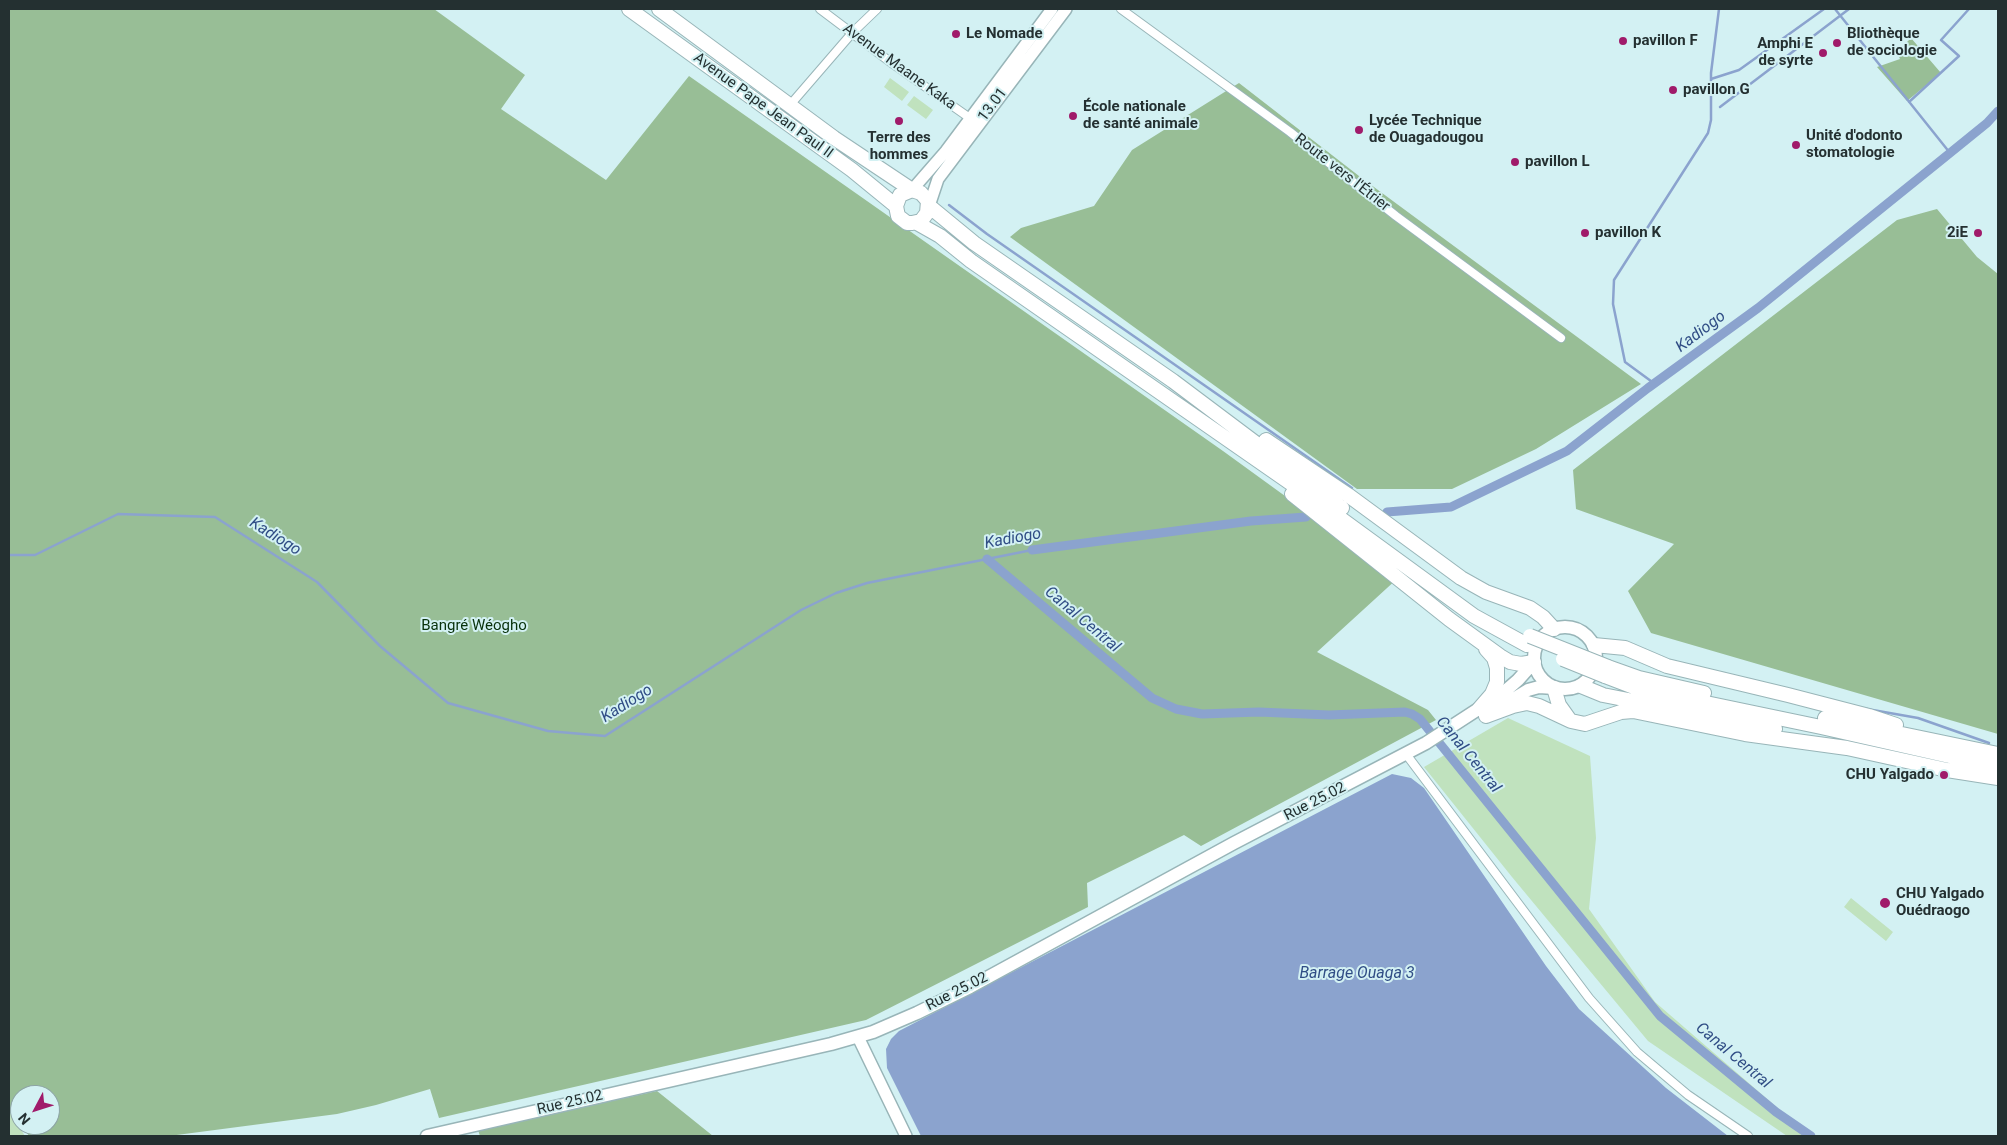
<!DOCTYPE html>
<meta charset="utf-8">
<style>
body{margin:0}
#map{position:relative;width:2007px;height:1145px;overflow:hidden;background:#d3f1f3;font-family:Roboto,sans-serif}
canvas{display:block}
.frame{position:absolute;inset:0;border:10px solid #243031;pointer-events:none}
.north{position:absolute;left:10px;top:1085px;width:50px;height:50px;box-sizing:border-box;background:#d3f1f3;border:1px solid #8da4a5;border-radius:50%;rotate:230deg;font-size:14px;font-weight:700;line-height:20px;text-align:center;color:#243031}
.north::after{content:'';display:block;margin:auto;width:18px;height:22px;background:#a01b6a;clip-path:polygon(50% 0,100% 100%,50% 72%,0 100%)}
</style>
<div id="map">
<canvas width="2007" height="1145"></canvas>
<div class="frame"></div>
<div class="north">N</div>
</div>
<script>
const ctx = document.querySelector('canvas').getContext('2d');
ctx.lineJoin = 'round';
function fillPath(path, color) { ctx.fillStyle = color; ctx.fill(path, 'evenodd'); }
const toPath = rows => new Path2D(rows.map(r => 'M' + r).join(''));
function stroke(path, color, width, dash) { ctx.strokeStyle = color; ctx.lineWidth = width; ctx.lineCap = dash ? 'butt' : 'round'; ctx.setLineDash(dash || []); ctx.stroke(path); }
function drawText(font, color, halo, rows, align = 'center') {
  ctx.font = font + ' Roboto,sans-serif'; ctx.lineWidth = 4; ctx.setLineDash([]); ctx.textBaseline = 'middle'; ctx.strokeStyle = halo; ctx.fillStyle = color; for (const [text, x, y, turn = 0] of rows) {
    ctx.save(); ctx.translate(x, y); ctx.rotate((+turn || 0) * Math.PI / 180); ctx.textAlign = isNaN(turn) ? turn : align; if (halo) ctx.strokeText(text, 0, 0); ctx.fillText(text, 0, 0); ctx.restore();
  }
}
fillPath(toPath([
 [890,78,909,92,902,101,884,87],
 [914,96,933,110,926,119,907,105],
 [1508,718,1590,756,1596,838,1589,909,1655,1002,1810,1136,1787,1136,1648,1041,1512,877,1424,767],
 [1851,898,1893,932,1886,941,1844,907],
 [9,1111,25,1136,9,1136]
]), '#c0e2be');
fillPath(toPath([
 [9,9,434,9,525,75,501,109,606,180,689,76,1223,451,1398,578,1317,652,1428,710,1436,720,1201,846,1184,835,1087,883,1088,907,866,1020,439,1118,430,1089,376,1105,337,1114,169,1136,29,1136,21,1125,50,1125,50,1095,20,1095,20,1123,9,1106],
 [1911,38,1941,73,1907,101,1877,67,1900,59,1897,52],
 [1239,83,1359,176,1641,384,1536,449,1452,489,1357,489,1010,237,1021,228,1094,206,1132,150],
 [1937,209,1977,257,1998,274,1998,734,1651,633,1628,591,1674,544,1576,509,1573,470,1897,220],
 [657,1091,713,1136,480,1136,478,1130]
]), '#98be96');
fillPath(toPath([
 [1392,774,1411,778,1424,788,1546,966,1579,1009,1666,1088,1728,1136,921,1136,887,1068,886,1049,891,1039,899,1031]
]), '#8ba3ce');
stroke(toPath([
 [1835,9,1950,153],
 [1711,79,1739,70,1824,9],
 [1909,102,1959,56,1941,40,1969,9],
 [1720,107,1849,9],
 [949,205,987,234,1352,488],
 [1655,384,1625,362,1613,304,1614,280,1708,133,1711,120,1711,73,1719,9],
 [9,555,35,555,118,514,215,517,317,582,380,646,448,703,548,731,605,736,801,610,836,593,867,583,1032,550],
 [1867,709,1918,718,1989,743]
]), '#8ba3ce', 2.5);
stroke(toPath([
 [1387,512,1451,507,1567,451,1648,388,1758,308,1950,153,1987,123,1998,111],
 [1032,550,1251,521,1306,517],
 [987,559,1152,698,1176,709,1202,714,1259,712,1329,715,1405,712,1412,714,1420,719,1660,1016,1776,1112,1811,1136]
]), '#8ba3ce', 9);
const street = toPath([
 [820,9,893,64,974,121],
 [1121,9,1290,132,1396,216,1561,338],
 [790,105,853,32,877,9],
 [1406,754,1589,998,1637,1052,1688,1095,1748,1136]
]);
const secondary = toPath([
 [912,190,946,151,1052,9],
 [929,206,938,179,1066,9],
 [858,1037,906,1136]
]);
const primary = toPath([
 '1534 658a31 31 0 1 1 62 0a31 31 0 1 1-62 0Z',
 [1497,709,1528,690,1539,687,1554,688],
 [427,1136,831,1044,873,1032,917,1013,970,987,1234,843,1426,743,1503,693,1518,680,1534,662]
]);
const highway = toPath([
 [629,9,852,170,896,206],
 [659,9,834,138,912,190,921,193,928,201,927,213,921,221,912,223,907,223,898,216,896,206,900,195,912,190],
 [929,206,974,243,1173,381,1342,508],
 [917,223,940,236,971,261,1322,505,1474,616,1527,645],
 [1266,440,1348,495,1461,578,1486,592,1530,608,1543,617,1554,629],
 [1292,494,1449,619,1500,656,1510,662,1521,664,1534,662],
 [1594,645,1625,648,1667,666,1788,695,1869,716,1896,725],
 [1608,667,1639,678,1704,693],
 [1605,676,1639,689,1821,727,1998,767],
 [1581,686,1603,695,1775,729],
 [1554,688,1559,705,1569,719],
 [1479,709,1492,694,1497,682,1497,668,1494,658,1486,649],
 [1486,716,1513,706,1527,703,1539,706,1571,721,1585,724,1621,712,1633,711,1745,734,1847,748,1947,770,1998,778],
 [1825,718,1998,754]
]);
stroke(street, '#98b5b8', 10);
stroke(secondary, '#98b5b8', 14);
stroke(primary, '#98b5b8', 15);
stroke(highway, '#98b5b8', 16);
stroke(street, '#fff', 8);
stroke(secondary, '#fff', 11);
stroke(primary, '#fff', 12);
stroke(highway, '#fff', 14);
const highwayBridge = toPath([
 [1530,636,1608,667],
 [1563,659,1605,676]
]);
stroke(highwayBridge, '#98b5b8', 16, []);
stroke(highwayBridge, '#fff', 14);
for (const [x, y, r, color] of [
 [956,34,5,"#a01b6a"],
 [1623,41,5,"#a01b6a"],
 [1837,43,5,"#a01b6a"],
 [1823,53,5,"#a01b6a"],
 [1673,90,5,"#a01b6a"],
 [1073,116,5,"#a01b6a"],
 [899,121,5,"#a01b6a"],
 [1359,130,5,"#a01b6a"],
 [1796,145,5,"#a01b6a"],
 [1515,162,5,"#a01b6a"],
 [1585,233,5,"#a01b6a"],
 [1978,233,5,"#a01b6a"],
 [1944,775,5,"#a01b6a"],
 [1885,903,6,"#a01b6a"]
]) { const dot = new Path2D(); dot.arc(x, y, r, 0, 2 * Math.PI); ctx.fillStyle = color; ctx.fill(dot); stroke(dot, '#d3f1f3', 2); }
drawText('bold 15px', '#243031', '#d3f1f3', [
 ["Le Nomade",966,34],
 ["Bliothèque",1847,34],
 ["de sociologie",1847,51],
 ["pavillon F",1633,41],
 ["Amphi E",1813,44,"right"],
 ["de syrte",1813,61,"right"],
 ["pavillon G",1683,90],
 ["École nationale",1083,107],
 ["de santé animale",1083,124],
 ["Lycée Technique",1369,121],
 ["de Ouagadougou",1369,138],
 ["Unité d'odonto",1806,136],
 ["stomatologie",1806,153],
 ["Terre des",899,138,"center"],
 ["hommes",899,155,"center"],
 ["pavillon L",1525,162],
 ["pavillon K",1595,233],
 ["2iE",1968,233,"right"],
 ["CHU Yalgado",1934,775,"right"],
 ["CHU Yalgado",1896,894],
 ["Ouédraogo",1896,911]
], 'left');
drawText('15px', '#243031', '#d3f1f3', [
 ["Avenue Maane Kaka",899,67,36],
 ["13.01",993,105,-53],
 ["Avenue Pape Jean Paul II",763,106,36],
 ["Route vers l'Étrier",1342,173,38],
 ["Rue 25.02",1315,802,-27],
 ["Rue 25.02",957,992,-27],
 ["Rue 25.02",570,1103,-13]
]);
drawText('15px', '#09320b', '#d3f1f3', [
 ["Bangré Wéogho",474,626]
]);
drawText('italic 16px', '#304d85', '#d3f1f3', [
 ["Kadiogo",1701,332,-37],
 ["Kadiogo",275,537,32],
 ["Kadiogo",1013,539,-10],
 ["Canal Central",1082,620,40],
 ["Kadiogo",627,704,-32],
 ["Canal Central",1468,755,51],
 ["Barrage Ouaga 3",1357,974],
 ["Canal Central",1733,1056,40]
]);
</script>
